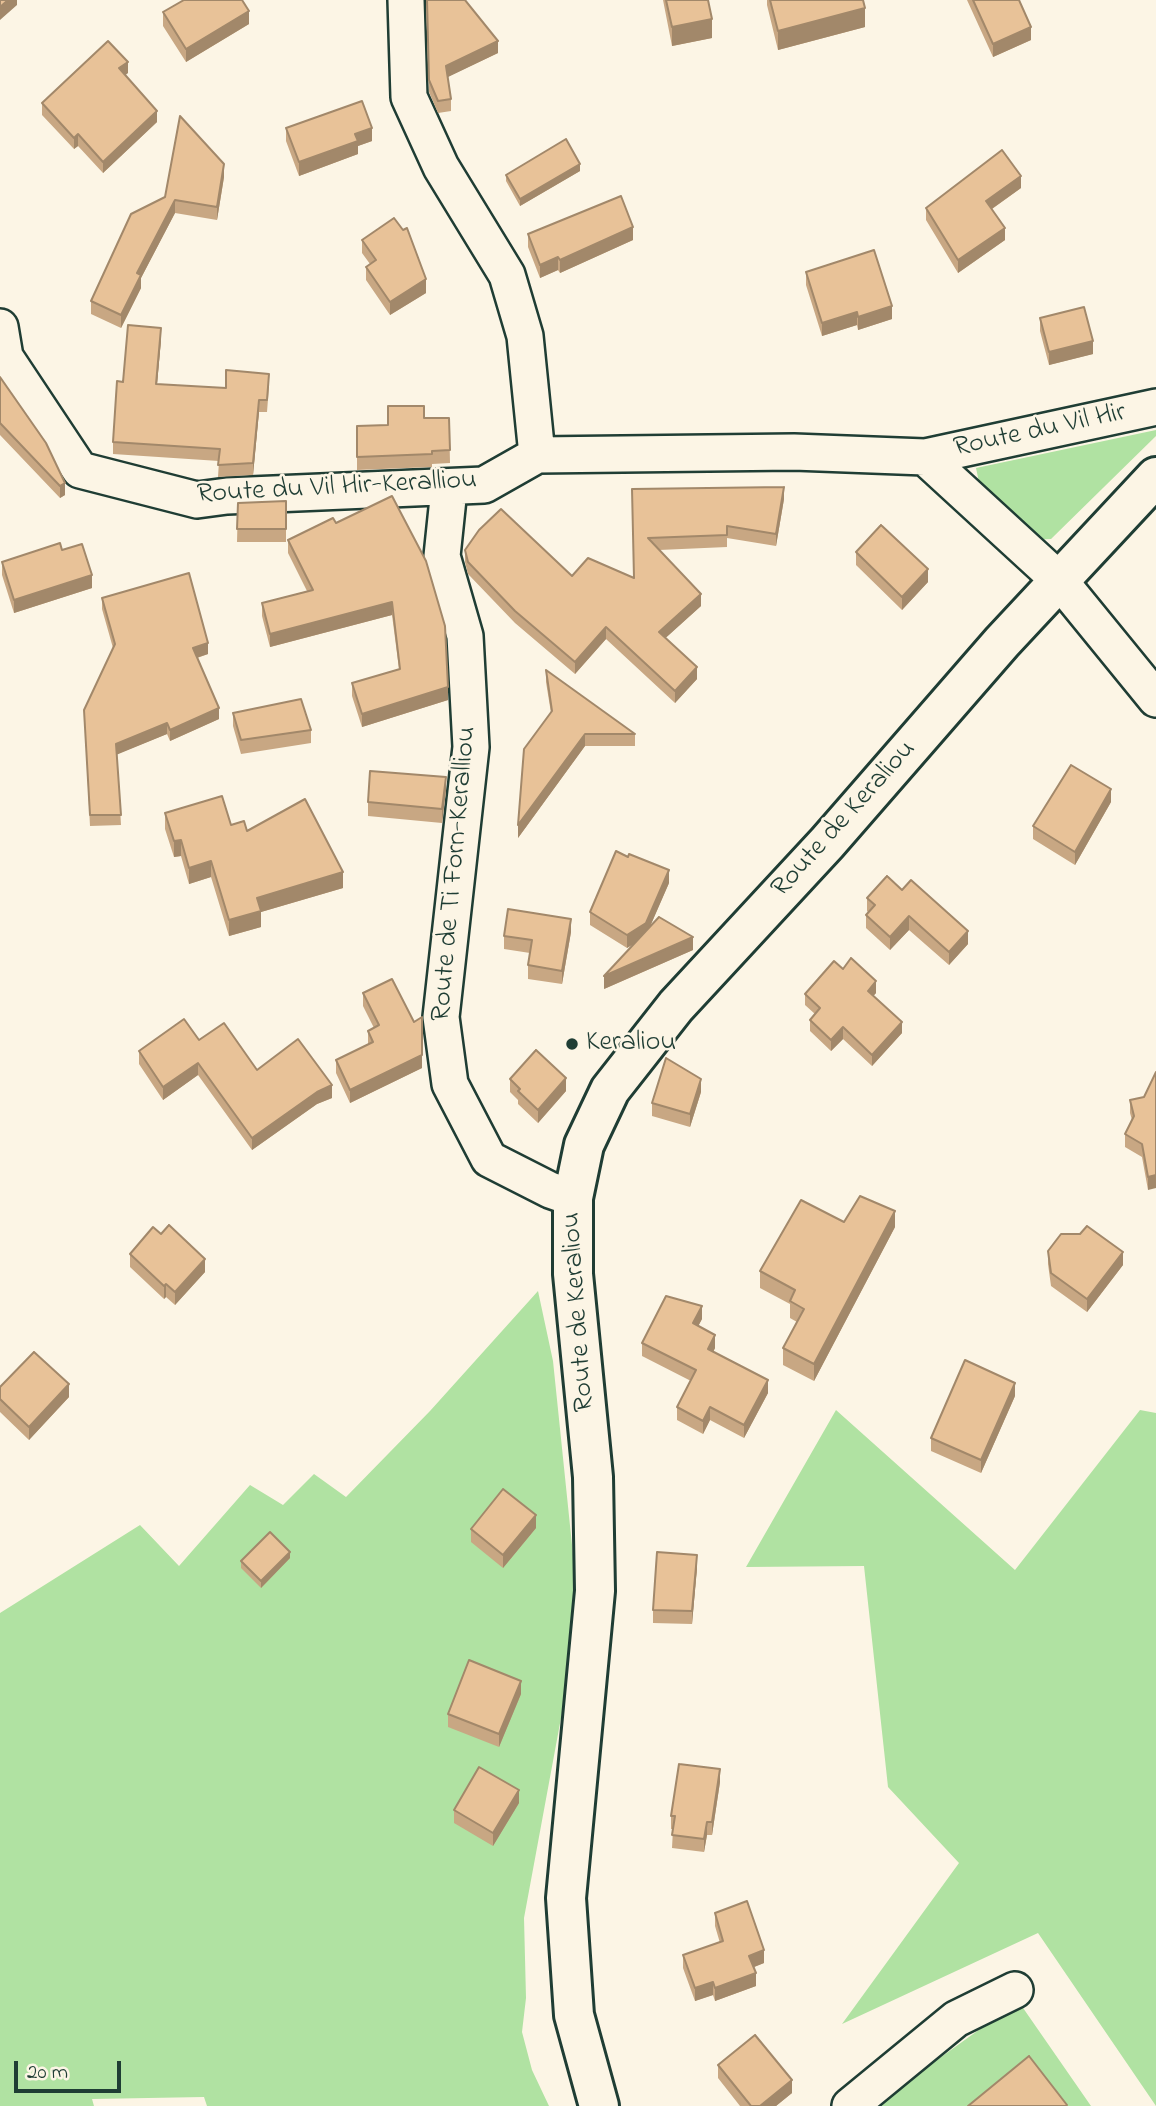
<!DOCTYPE html>
<style>
body{margin:0}
#map{position:relative;width:1156px;height:2106px;overflow:hidden;background:#fcf5e5;font-family:"Indie Flower",sans-serif}
canvas{display:block}
.scale{position:absolute;left:14px;top:2061px;width:107px;height:32px;box-sizing:border-box;border:4px solid #1f3d34;border-top:0;padding-left:9px;font-size:21px;line-height:24px;white-space:nowrap;color:#1f3d34;-webkit-text-stroke:5px #fcf5e5;paint-order:stroke}
</style>
<div id="map">
<canvas width="1156" height="2106"></canvas>
<div class="scale">20 m</div>
</div>
<script>
const ctx = document.querySelector('canvas').getContext('2d');
ctx.lineJoin = 'round';
function fillPath(path, color) { ctx.fillStyle = color; ctx.fill(path, 'evenodd'); }
const toPath = rows => new Path2D(rows.map(r => 'M' + r).join(''));
function stroke(path, color, width, dash) { ctx.strokeStyle = color; ctx.lineWidth = width; ctx.lineCap = dash ? 'butt' : 'round'; ctx.setLineDash(dash || []); ctx.stroke(path); }
function drawText(font, color, halo, rows, align = 'center') {
  ctx.font = font + ' "Indie Flower",sans-serif'; ctx.lineWidth = 5; ctx.setLineDash([]); ctx.textBaseline = 'middle'; ctx.strokeStyle = halo; ctx.fillStyle = color; for (const [text, x, y, turn = 0] of rows) {
    ctx.save(); ctx.translate(x, y); ctx.rotate((+turn || 0) * Math.PI / 180); ctx.textAlign = isNaN(turn) ? turn : align; if (halo) ctx.strokeText(text, 0, 0); ctx.fillText(text, 0, 0); ctx.restore();
  }
}
fillPath(toPath([
 [1156,430,1156,436,1051,539,1027,540,980,487,976,468],
 [538,1291,553,1361,575,1574,563,1707,524,1918,526,1998,522,2032,532,2070,549,2106,207,2106,204,2097,92,2099,94,2106,0,2106,0,1613,140,1525,179,1566,250,1485,283,1505,314,1474,346,1497,430,1411],
 [836,1410,1015,1570,1140,1410,1156,1413,1156,2106,1038,1933,842,2024,959,1863,888,1787,864,1566,746,1567],
 [1021,2005,1091,2106,873,2106,987,2024]
]), '#b0e2a2');
const street = toPath([
 [406,0,409,97,441,167,507,275,525,336,537,455],
 [0,327,5,357,80,470,197,500,227,496,484,485,537,455,794,452,925,457,1156,407],
 [925,457,1059,580,1156,699],
 [449,489,442,556,465,636,471,747,441,1017,450,1084,489,1159,550,1190,573,1198],
 [850,2106,956,2019,1015,1990]
]);
const secondary = toPath([
 [599,2106,574,2015,566,1898,595,1591,593,1477,573,1274,573,1198,584,1145,610,1090,676,1006,827,843,1002,642,1156,477]
]);
stroke(street, '#1f3d34', 40);
stroke(secondary, '#1f3d34', 44);
stroke(street, '#fcf5e5', 35);
stroke(secondary, '#fcf5e5', 38);
fillPath(toPath([
 [426,0,498,53,447,77,451,99,451,111,438,113,429,92],
 [663,0,708,0,712,38,672,46],
 [767,0,863,0,865,27,778,50,767,5],
 [967,0,1019,0,1031,40,993,57],
 [163,12,249,24,186,62,163,26],
 [128,73,125,75,157,122,103,173,78,146,74,149,42,115,42,103],
 [286,128,372,141,358,146,358,154,299,176,286,141],
 [580,171,520,206,506,181,506,175],
 [224,177,217,220,175,213,141,278,141,288,121,328,91,314,91,301,131,214],
 [1021,188,992,209,1005,240,958,273,926,220,926,208],
 [528,234,633,240,560,273,558,270,540,278,528,247],
 [362,240,426,293,390,315,366,280,366,267,370,264,362,253],
 [806,272,892,319,858,330,857,325,822,336,806,285],
 [1040,318,1093,354,1049,365,1040,331],
 [161,340,157,384,226,388,269,386,267,412,259,412,253,475,218,477,219,461,113,454,113,442,123,382],
 [0,377,46,443,65,495,60,498,0,435],
 [424,418,449,418,450,463,432,464,432,467,357,470,357,426,388,425],
 [632,489,784,499,776,546,727,538,727,547,659,550,701,606,665,638,697,679,675,703,606,639,575,674,515,623,468,574,465,562,465,550,572,576,634,578],
 [392,496,448,700,362,727,352,696,352,683,399,669,392,615,270,647,262,616,262,603,307,591,288,553,288,540,336,523],
 [286,501,286,542,237,542,238,503],
 [62,550,92,588,14,613,2,575,2,562],
 [856,552,928,582,902,610,856,565],
 [102,598,208,654,197,658,219,719,170,741,167,734,117,754,121,825,90,826,84,710,113,648,102,609],
 [546,670,635,734,635,746,585,746,518,838,551,713,546,682],
 [233,713,311,730,311,743,241,754,233,726],
 [446,790,442,823,368,816,368,802],
 [1111,802,1075,865,1033,839,1033,826],
 [165,813,231,825,247,831,343,888,261,912,261,927,229,936,211,877,189,884,181,856,174,857,165,829],
 [669,883,650,926,693,950,604,989,634,944,627,948,590,925,590,912],
 [902,890,968,944,949,965,909,930,890,950,866,928,866,915,868,912,867,911,867,898],
 [571,932,562,984,528,979,528,965,530,953,504,949,504,936],
 [843,969,876,993,873,996,902,1033,872,1066,843,1039,831,1051,810,1031,810,1020,815,1014,805,1005,805,994],
 [363,993,422,1068,350,1103,336,1073,336,1060,368,1044,368,1031,374,1028,363,1006],
 [199,1040,257,1070,332,1098,317,1104,252,1150,198,1075,163,1100,139,1064,139,1051],
 [1156,1072,1148,1190,1142,1157,1125,1147,1125,1134,1132,1120,1130,1113,1130,1100,1144,1097],
 [510,1079,566,1091,538,1123,518,1104,518,1100,510,1092],
 [701,1092,690,1127,652,1116,652,1103],
 [844,1222,895,1227,814,1381,783,1365,783,1348,797,1322,790,1318,790,1304,760,1288,760,1271],
 [161,1234,205,1272,175,1305,166,1297,164,1299,130,1267,130,1254],
 [1048,1251,1123,1265,1087,1312,1051,1286,1048,1264],
 [702,1319,698,1326,715,1348,713,1352,768,1393,744,1438,710,1420,703,1434,677,1420,677,1407,691,1381,642,1356,642,1343],
 [0,1387,69,1397,29,1440,0,1412],
 [1015,1396,981,1473,931,1451,931,1438],
 [536,1528,503,1568,471,1542,471,1529],
 [290,1558,261,1588,241,1568,241,1561],
 [697,1568,692,1624,653,1623,653,1610],
 [521,1694,499,1747,448,1727,448,1714],
 [720,1782,712,1835,707,1835,704,1852,672,1848,673,1829,671,1829,671,1816],
 [519,1803,493,1846,454,1823,454,1810],
 [715,1913,764,1963,754,1967,756,1986,715,2001,713,1995,695,2001,683,1968,683,1955,720,1943,715,1926],
 [718,2065,792,2093,776,2106,740,2106,718,2078]
]), '#c8a783');
fillPath(toPath([
 [8,0,17,0,17,5,0,20,0,7],
 [865,8,865,27,778,50,778,31],
 [249,11,249,24,186,62,186,49],
 [712,19,712,38,672,46,672,27],
 [1031,27,1031,40,993,57,993,44],
 [498,41,498,53,446,78,446,66],
 [128,62,128,73,119,80,119,68],
 [157,111,157,122,103,173,103,162],
 [372,128,372,141,358,146,358,154,299,176,299,162,355,134],
 [78,134,78,146,74,149,74,138],
 [224,164,224,177,217,220,217,207],
 [580,164,580,171,520,206,520,199],
 [1021,176,1021,188,986,213,986,201],
 [175,200,175,213,141,278,141,288,121,328,121,315,137,273],
 [633,227,633,240,560,273,560,260],
 [1005,228,1005,240,958,273,958,260],
 [558,257,558,270,540,278,540,265],
 [426,279,426,293,390,315,390,302],
 [892,306,892,319,858,330,858,317],
 [857,312,857,325,822,336,822,323],
 [161,328,161,340,156,396,156,384],
 [1093,341,1093,354,1049,365,1049,352],
 [259,400,259,412,253,475,253,463],
 [65,483,65,495,60,498,60,486],
 [784,487,784,499,776,546,776,534],
 [928,569,928,582,902,610,902,597],
 [92,575,92,588,14,613,14,600],
 [701,594,701,606,659,644,659,632],
 [392,602,392,615,270,647,270,634],
 [606,627,606,639,575,674,575,662],
 [208,643,208,654,193,659,193,648],
 [697,667,697,679,675,703,675,691],
 [448,687,448,700,362,727,362,714],
 [219,708,219,719,170,741,170,730],
 [167,723,167,734,116,755,116,744],
 [585,734,585,746,518,838,518,825],
 [446,777,446,790,442,823,442,809],
 [1111,789,1111,802,1075,865,1075,852],
 [181,840,181,856,174,857,174,841],
 [211,861,211,877,189,884,189,868],
 [669,870,669,883,646,936,627,948,627,935],
 [343,872,343,888,261,912,261,927,229,936,229,920,257,898],
 [909,916,909,930,890,950,890,937],
 [571,919,571,932,562,984,562,971],
 [968,931,968,944,949,965,949,952],
 [693,937,693,950,604,989,604,976],
 [876,981,876,993,868,1002,868,991],
 [902,1022,902,1033,872,1066,872,1055],
 [843,1027,843,1039,831,1051,831,1040],
 [422,1055,422,1068,350,1103,350,1090],
 [198,1063,198,1075,163,1100,163,1087],
 [566,1078,566,1091,538,1123,538,1110],
 [701,1079,701,1092,690,1127,690,1114],
 [332,1085,332,1098,317,1104,252,1150,252,1138,317,1092],
 [1156,1175,1156,1188,1148,1190,1148,1177],
 [895,1211,895,1227,814,1381,814,1364],
 [1123,1252,1123,1265,1087,1312,1087,1299],
 [205,1259,205,1272,175,1305,175,1292],
 [166,1284,166,1297,164,1299,164,1286],
 [702,1306,702,1319,693,1336,693,1323],
 [715,1335,715,1348,708,1362,708,1349],
 [768,1380,768,1393,744,1438,744,1425],
 [1015,1383,1015,1396,981,1473,981,1460],
 [69,1384,69,1397,29,1440,29,1427],
 [710,1407,710,1420,703,1434,703,1421],
 [536,1515,536,1528,503,1568,503,1555],
 [290,1552,290,1558,261,1588,261,1581],
 [697,1555,697,1568,692,1624,692,1611],
 [521,1681,521,1694,499,1747,499,1734],
 [720,1769,720,1782,712,1835,712,1822],
 [519,1790,519,1803,493,1846,493,1833],
 [707,1822,707,1835,704,1852,704,1839],
 [764,1950,764,1963,749,1969,749,1956],
 [756,1973,756,1986,715,2001,715,1988],
 [713,1982,713,1995,695,2001,695,1988],
 [792,2080,792,2093,776,2106,760,2106]
]), '#a2886a');
const building = toPath([
 [0,0,8,0,0,7,0,0],
 [184,0,242,0,249,11,186,49,163,12,184,0],
 [427,0,465,0,498,41,446,66,451,99,438,101,429,80,427,0],
 [666,0,708,0,712,19,672,27,666,0],
 [770,0,863,0,865,8,778,31,770,0],
 [973,0,1019,0,1031,27,993,44,973,0],
 [108,41,128,62,119,68,157,111,103,162,78,134,74,138,42,103,108,41],
 [362,101,372,128,355,134,358,141,299,162,286,128,362,101],
 [180,116,224,164,217,207,175,200,137,273,141,275,121,315,91,301,131,214,165,197,180,116],
 [566,139,580,164,520,199,506,175,566,139],
 [1002,150,1021,176,986,201,1005,228,958,260,926,208,1002,150],
 [621,196,633,227,560,260,558,257,540,265,528,234,621,196],
 [394,218,403,230,407,228,426,279,390,302,366,267,376,260,362,240,394,218],
 [874,250,892,306,858,317,857,312,822,323,806,272,874,250],
 [1084,307,1093,341,1049,352,1040,318,1084,307],
 [128,325,161,328,156,384,226,388,226,370,269,374,267,400,259,400,253,463,218,465,220,449,113,442,117,381,123,382,128,325],
 [0,377,46,443,65,483,60,486,0,423,0,377],
 [388,406,424,406,424,418,449,418,450,450,432,451,432,454,357,457,357,426,388,425,388,406],
 [784,487,776,534,727,526,727,535,648,538,701,594,659,632,697,667,675,691,606,627,575,662,515,611,468,562,465,550,479,530,501,509,572,576,588,558,634,578,632,489,784,487],
 [392,496,426,561,445,626,448,687,362,714,352,683,400,669,392,602,270,634,262,603,313,590,288,540,333,518,336,523,392,496],
 [286,501,286,529,237,529,238,503,286,501],
 [881,525,928,569,902,597,856,552,881,525],
 [60,543,62,550,82,544,92,575,14,600,2,562,60,543],
 [189,573,208,643,193,648,219,708,170,730,167,723,116,744,121,815,90,815,84,710,115,644,102,598,189,573],
 [546,670,635,734,585,734,518,825,524,749,552,711,546,670],
 [301,699,311,730,241,740,233,713,301,699],
 [1071,765,1111,789,1075,852,1033,826,1071,765],
 [370,771,446,777,442,809,368,802,370,771],
 [222,796,231,825,244,821,247,831,305,799,343,872,257,898,261,911,229,920,211,861,189,868,181,840,174,841,165,813,222,796],
 [616,851,628,857,629,854,669,870,646,923,627,935,590,912,616,851],
 [887,876,902,890,911,880,968,931,949,952,909,916,890,937,866,915,875,905,867,898,887,876],
 [508,909,571,919,562,971,528,965,532,940,504,936,508,909],
 [659,917,693,937,604,976,659,917],
 [851,958,876,981,868,991,902,1022,872,1055,843,1027,831,1040,810,1020,820,1008,805,994,834,961,843,969,851,958],
 [392,979,414,1022,422,1017,422,1055,350,1090,336,1060,373,1042,368,1031,379,1025,363,993,392,979],
 [184,1019,199,1040,224,1023,257,1070,298,1039,332,1085,317,1092,252,1138,198,1063,163,1087,139,1051,184,1019],
 [536,1050,566,1078,538,1110,518,1091,520,1089,510,1079,536,1050],
 [666,1058,701,1079,690,1114,652,1103,666,1058],
 [1156,1072,1156,1175,1148,1177,1142,1144,1125,1134,1134,1116,1130,1100,1144,1097,1156,1072],
 [860,1196,895,1211,814,1364,783,1348,804,1309,790,1301,795,1290,760,1271,801,1200,844,1222,860,1196],
 [169,1225,205,1259,175,1292,166,1284,164,1286,130,1254,153,1227,161,1234,169,1225],
 [1087,1226,1123,1252,1087,1299,1051,1273,1048,1251,1061,1234,1080,1234,1087,1226],
 [666,1296,702,1306,693,1323,715,1335,708,1349,768,1380,744,1425,710,1407,703,1421,677,1407,696,1370,642,1343,666,1296],
 [34,1352,69,1384,29,1427,0,1399,0,1387,34,1352],
 [965,1360,1015,1383,981,1460,931,1438,965,1360],
 [503,1489,536,1515,503,1555,471,1529,503,1489],
 [270,1532,290,1552,261,1581,241,1561,270,1532],
 [657,1552,697,1555,692,1611,653,1610,657,1552],
 [469,1660,521,1681,499,1734,448,1714,469,1660],
 [679,1764,720,1769,712,1822,707,1822,704,1839,672,1835,675,1816,671,1816,679,1764],
 [479,1767,519,1790,493,1833,454,1810,479,1767],
 [747,1901,764,1950,749,1956,756,1973,715,1988,713,1982,695,1988,683,1955,723,1941,715,1913,747,1901],
 [755,2035,792,2080,760,2106,751,2106,718,2065,755,2035],
 [1029,2056,1067,2105,1066,2106,968,2106,1029,2056]
]);
fillPath(building, '#e8c298');
stroke(building, '#a2886a', 2);
for (const [x, y, r, color] of [
 [572,1044,7,"#1f3d34"]
]) { const dot = new Path2D(); dot.arc(x, y, r, 0, 2 * Math.PI); ctx.fillStyle = color; ctx.fill(dot); stroke(dot, '#fcf5e5', 2.5); }
drawText('28px', '#1f3d34', '#fcf5e5', [
 ["Route du Vil Hir",1040,432,-12],
 ["Route du Vil Hir-Keralliou",337,489,-3],
 ["Route de Keraliou",845,820,-48],
 ["Route de Ti Forn-Keralliou",456,874,-85],
 ["Route de Keraliou",580,1312,-94]
]);
drawText('28px', '#1f3d34', '#fcf5e5', [
 ["Keraliou",586,1044]
], 'left');
</script>
